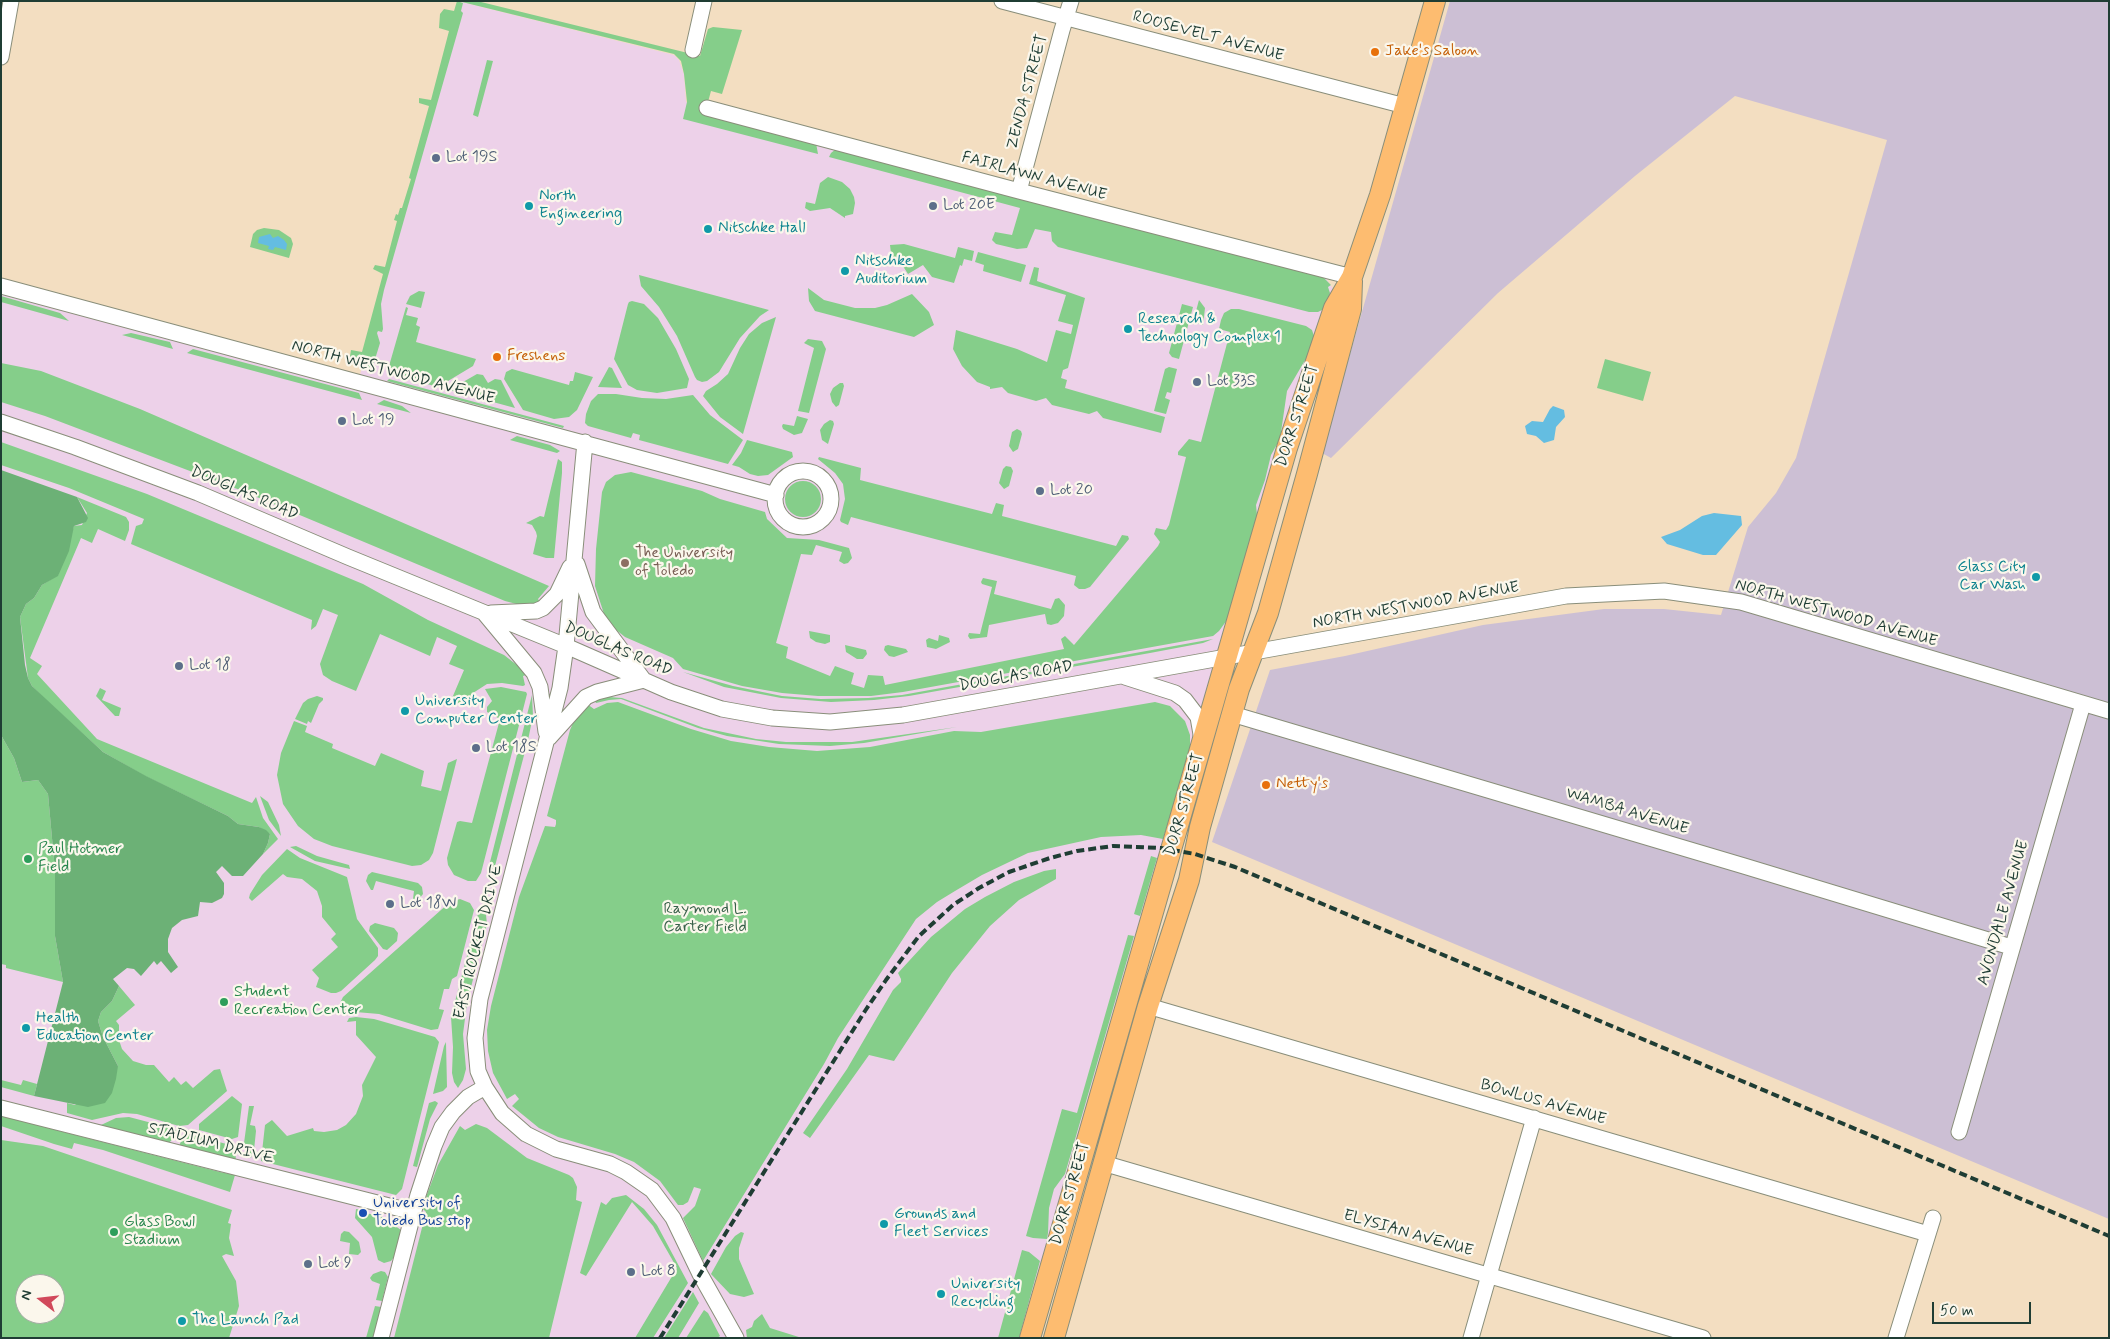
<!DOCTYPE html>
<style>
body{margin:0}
#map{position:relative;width:2110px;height:1339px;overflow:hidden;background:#f3dec1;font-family:Mynerve,sans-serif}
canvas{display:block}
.frame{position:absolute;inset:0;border:2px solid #1f3d34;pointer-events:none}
.north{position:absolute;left:15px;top:1274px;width:50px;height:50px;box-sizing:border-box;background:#fbf7ec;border:1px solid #a3ada2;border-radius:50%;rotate:286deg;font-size:14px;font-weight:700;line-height:20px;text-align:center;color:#1f3d34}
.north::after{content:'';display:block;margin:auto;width:18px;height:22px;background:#d1495b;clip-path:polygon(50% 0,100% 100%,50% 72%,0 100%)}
.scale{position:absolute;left:1932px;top:1302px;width:99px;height:22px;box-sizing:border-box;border:2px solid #1f3d34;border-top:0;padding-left:6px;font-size:15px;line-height:18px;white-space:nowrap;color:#1f3d34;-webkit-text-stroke:4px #fbf7ec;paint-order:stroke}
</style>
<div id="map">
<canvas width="2110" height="1339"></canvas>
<div class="frame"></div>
<div class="north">N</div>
<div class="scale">50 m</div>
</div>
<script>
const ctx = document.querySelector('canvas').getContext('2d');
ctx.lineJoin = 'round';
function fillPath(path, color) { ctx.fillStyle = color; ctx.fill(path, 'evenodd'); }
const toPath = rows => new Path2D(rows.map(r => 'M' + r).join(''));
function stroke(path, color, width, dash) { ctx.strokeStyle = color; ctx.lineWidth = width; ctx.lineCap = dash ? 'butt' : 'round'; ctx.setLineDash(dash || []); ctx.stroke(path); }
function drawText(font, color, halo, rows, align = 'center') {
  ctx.font = font + ' Mynerve,sans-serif'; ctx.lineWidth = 4.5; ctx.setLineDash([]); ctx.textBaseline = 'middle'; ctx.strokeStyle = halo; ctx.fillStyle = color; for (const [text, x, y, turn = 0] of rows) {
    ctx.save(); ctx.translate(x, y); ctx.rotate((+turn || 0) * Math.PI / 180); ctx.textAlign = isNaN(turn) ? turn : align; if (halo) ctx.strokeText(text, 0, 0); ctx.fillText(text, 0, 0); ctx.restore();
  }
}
fillPath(toPath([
 [462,2,674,55,679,60,684,74,686,102,1326,278,1333,289,1193,744,1020,1338,1,1338,1,286,358,382],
 [25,1284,55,1284,55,1314,25,1314]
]), '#edd1e9');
fillPath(toPath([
 [1450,1,2109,1,2109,1219,1212,842,1270,670,1345,656,1483,625,1604,609,1664,609,1721,615,1748,527,1776,493,1796,458,1887,140,1735,96,1635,176,1498,293,1331,458,1322,453]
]), '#ccbfd4');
fillPath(toPath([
 [457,1,463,3,461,11,463,13,384,290,381,304,383,329,382,332,378,331,377,333,380,343,372,369,349,363,351,350,362,352,383,274,373,269,375,265,385,267,397,221,394,220,396,214,398,215,400,208,402,208,411,179,409,178,429,106,419,103,419,98,431,100,449,31,439,28,440,14,444,9,454,11],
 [477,1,700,56,708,29,713,27,742,30,722,94,711,91,705,113,816,143,818,154,683,119,687,102,684,74,681,61,674,54,462,2],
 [487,60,493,61,478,117,473,115],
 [836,149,1322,276,1331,285,1328,287,1330,293,1326,308,1318,312,1309,312,1058,247,1052,241,1051,232,1035,229,1027,248,1017,249,996,244,992,240,995,232,1012,235,1020,208,829,157,831,153],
 [828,177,842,182,850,189,854,197,855,203,853,214,845,216,845,218,830,208,810,211,805,208,806,202,815,204,820,183],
 [264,228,279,230,291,238,293,244,289,258,250,247,253,234,257,230],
 [904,244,955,258,958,247,974,251,972,261,964,259,962,266,960,265,954,283,932,277,923,265,908,274,901,263,896,262,891,253,890,245],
 [978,252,1026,265,1021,282,983,271,984,265,975,262],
 [1034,267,1039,268,1037,281,1085,298,1068,368,1063,370,1061,378,1067,380,1065,388,1165,417,1161,433,1103,418,1097,411,1089,414,1052,405,1046,398,1036,401,1008,393,1002,387,990,389,990,387,977,382,962,366,953,349,956,330,1017,349,1047,362,1056,330,1071,334,1073,325,1058,321,1066,295,1029,284],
 [639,275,769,310,760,316,740,338,719,372,707,381,702,382,697,380,695,377,677,336,659,307,641,286],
 [808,288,824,300,855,308,875,308,887,305,912,294,929,312,934,325,914,337,815,311,809,301],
 [419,291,425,292,421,308,406,304,410,296],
 [1,296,60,313,69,321,1,302],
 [1199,300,1205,308,1203,325,1193,322],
 [632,301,644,304,658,318,676,349,689,379,687,388,657,393,637,390,628,385,614,359,628,304,629,302],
 [1182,304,1193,307,1179,359,1172,357,1169,353],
 [406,307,408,308,406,315,418,318,416,325,420,327,416,342,476,359,473,366,438,387,387,373],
 [1231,309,1239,309,1306,326,1312,330,1314,336,1311,350,1287,391,1280,439,1271,455,1265,480,1256,505,1257,515,1227,620,1219,631,1213,636,903,692,871,696,818,696,782,693,742,686,683,669,673,658,625,637,615,629,605,617,595,586,596,549,602,492,606,482,615,475,631,472,702,491,720,499,765,512,767,519,787,538,819,540,849,548,852,558,848,563,844,564,839,561,842,552,816,545,812,555,801,554,776,643,788,647,786,658,830,676,835,666,854,673,851,684,864,688,868,675,883,676,885,685,1064,649,1061,639,1065,636,1074,645,1158,546,1160,542,1154,534,1156,528,1166,530,1169,525,1186,457,1178,455,1178,452,1189,439,1201,442,1230,332,1219,329,1221,320,1224,313],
 [776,317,743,434,720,417,703,396,706,391,717,384,728,374,740,348,749,334,762,323],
 [131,333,170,342,173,349,122,335],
 [808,339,822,341,826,349,809,413,798,411,814,348,804,343],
 [193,349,359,393,362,400,187,353],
 [1605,359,1651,372,1643,401,1597,388],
 [1,363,41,371,140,409,549,586,538,599,540,602,537,604,524,606,505,601,240,490,45,416,1,402],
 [609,367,612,368,622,388,598,387],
 [1169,367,1177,369,1171,393,1167,392,1165,398,1170,400,1166,414,1154,411,1165,369],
 [512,369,569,385,570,381,573,381,575,372,593,377,577,410,569,417,554,419,523,410,504,379,506,372],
 [477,374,483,375,488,383,495,379,501,380,515,408,449,390],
 [389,379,564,426,563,428,387,381],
 [840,383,843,383,844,386,839,405,836,407,832,402,830,394,833,388],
 [598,394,616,394,642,398,666,399,693,395,710,415,743,440,728,464,639,440,640,435,633,433,631,438,588,426,585,423,586,414,591,401],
 [384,400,402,406,411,413,377,404],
 [797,416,808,419,802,433,794,435,783,429,782,426,783,424,794,426],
 [830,420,833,421,834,424,828,444,822,440,820,430,824,424],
 [1017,429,1021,431,1022,434,1018,449,1013,452,1009,446,1012,432],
 [517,436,550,445,560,451,557,453,510,440],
 [747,440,792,452,793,457,768,475,758,476,750,474,739,467,732,465,741,453],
 [1,442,147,494,363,584,428,620,504,655,522,669,526,675,523,676,525,685,523,686,502,683,487,684,473,693,467,706,462,701,455,705,450,703,464,670,449,664,457,646,437,637,430,656,380,634,356,691,332,681,323,675,320,664,338,615,323,609,316,626,311,630,312,620,131,544,136,526,142,524,144,519,69,488,1,465],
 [819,457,861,468,860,480,992,514,996,503,1004,505,1002,516,1116,546,1122,535,1128,536,1129,539,1090,587,1085,589,1079,589,1074,585,1076,576,851,517,848,525,841,522,840,520,845,499,843,484,835,473,818,459],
 [558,459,562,462,562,473,554,558,546,558,533,554,537,536,536,532,532,525,526,523,540,516,544,517],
 [1006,466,1011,467,1013,471,1009,486,1004,489,999,483,1003,469],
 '785 499a18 18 0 1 1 36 0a18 18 0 1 1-36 0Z',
 [77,497,126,517,129,522,129,530,125,541,98,529,92,543,81,538,30,658,42,666,37,674,97,739,252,803,256,797,263,818,278,839,263,854,268,843,270,834,259,827,238,824,228,816,145,776,103,752,45,699,32,686,28,678,20,617,26,604,34,598,42,585,58,575,74,526,82,525,87,513],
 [983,578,997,581,994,594,1051,609,1055,599,1059,598,1065,605,1064,616,1058,623,1051,625,1047,624,1045,614,989,625,987,637,970,639,968,636,969,633,980,634,992,587,982,584,981,582],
 [809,631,830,635,830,642,825,644,816,642,810,638],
 [939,635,949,638,950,642,936,649,927,647,926,640,929,638,938,641],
 [1213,639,1203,643,1150,653,909,696,874,700,831,702,781,698,724,687,683,672,733,686,782,696,821,699,868,698,902,695],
 [845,645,866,650,867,654,863,659,857,659,846,652],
 [888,645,906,649,908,652,894,657,889,656,884,650,885,646],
 [501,687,526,692,527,694,481,873,476,881,468,881,454,875,448,865,447,858,457,822,460,821,472,823,500,719,487,712,487,707,492,701,485,689],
 [100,688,106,691,102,700,121,708,119,716,115,716,96,696],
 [532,695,533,716,528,740,495,866,486,878],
 [317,696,323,698,323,700,319,704,311,723,308,721,307,724,295,719,303,703,308,699],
 [609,697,622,698,704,728,756,739,786,742,852,742,957,727,864,743,830,746,779,744,727,736,698,728,621,699,609,700,596,703,595,701],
 [618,702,691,729,731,741,769,747,817,751,870,747,954,731,981,732,1155,702,1170,706,1185,721,1190,735,1190,749,1163,839,1141,835,1101,837,1028,853,982,875,955,891,937,902,916,919,838,1038,824,1064,703,1261,683,1218,695,1206,701,1189,694,1187,688,1202,683,1205,678,1205,660,1181,634,1162,615,1154,558,1137,539,1128,512,1106,519,1099,515,1094,507,1099,493,1073,488,1051,487,1030,491,1006,519,897,545,826,555,827,556,824,556,820,547,816,570,730,574,721,587,704,594,709,607,703],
 [294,721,307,726,305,732,333,744,332,748,375,766,381,753,424,771,421,786,441,791,448,763,457,759,433,853,429,860,421,865,412,866,332,846,314,839,298,826,283,804,277,775,281,753],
 [1,735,14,758,22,782,38,780,48,794,55,871,55,936,63,982,6,968,6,965,1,964],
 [260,796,268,802,279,825,281,836,269,820],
 [296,846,317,856,349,865,350,869,315,861,290,847],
 [287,849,300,858,347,877,357,919,378,948,378,956,375,960,341,991,336,993,331,993,316,987,319,978,312,970,338,947,331,939,336,934,322,917,322,906,317,891,302,879,287,877,283,874,252,901,249,898,250,894,262,875],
 [1151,856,1157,858,1140,916,1134,914],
 [1056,869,1056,879,1019,900,990,926,952,973,894,1061,869,1055,810,1138,803,1133,847,1069,893,990,901,982,901,979,898,973,931,937,965,909,985,897,1014,882,1044,871],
 [372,872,418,883,422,887,423,894,419,899,414,901,413,899,414,891,376,881,373,890,371,890,366,881,368,875],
 [460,899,470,903,474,910,457,976,452,979,449,989,444,989,439,1009,444,1010,438,1029,431,1030,379,1014,344,1011,340,1003,343,997,450,902],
 [480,906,486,915,487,924,467,1003,463,1034,466,1069,463,1080,458,1088,454,1082,452,1073,453,1047,451,1017],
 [375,923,394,928,398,933,397,941,387,950,383,949,369,931,370,926],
 [1128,935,1134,936,1065,1174,1054,1189,1049,1208,1048,1233,1047,1239,1033,1238,1026,1236,1062,1109,1077,1113],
 [119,986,135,1005,116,1021,119,1025,119,1040,122,1049,133,1061,146,1065,154,1065,169,1082,174,1077,181,1085,186,1081,193,1088,214,1070,220,1069,227,1091,188,1125,179,1126,137,1114,123,1113,92,1120,67,1113,67,1103,75,1105,118,1066,103,1037,98,1021,101,1012,112,1001],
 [356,1017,374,1019,388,1023,435,1037,439,1042,402,1189,396,1195,261,1161,265,1125,272,1120,287,1136,313,1128,314,1131,324,1132,337,1130,346,1125,356,1114,363,1096,362,1085,376,1057,356,1035,356,1021,347,1022,349,1018],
 [446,1042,447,1087,443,1091,433,1094,444,1046],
 [1,1080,21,1085,23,1080,37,1084,34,1096,1,1087],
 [232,1096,242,1104,238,1137,232,1139,199,1130,199,1124],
 [435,1101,438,1103,430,1119,417,1167,413,1166,429,1103],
 [249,1106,254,1106,250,1125,255,1126,256,1131,254,1150,251,1158,247,1154,244,1143],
 [1,1116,220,1172,235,1175,230,1192,103,1150,74,1143,72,1149,54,1144,1,1126],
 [129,1117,171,1128,176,1130,178,1133,169,1143,101,1125,116,1118],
 [476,1124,487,1128,527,1158,569,1175,573,1178,577,1187,576,1200,582,1202,549,1338,394,1338,426,1212,422,1208,438,1165,460,1126,465,1130],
 [190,1134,230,1145,235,1151,236,1160,179,1146,183,1137],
 [1,1140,43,1146,232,1210,228,1223,231,1224,229,1238,234,1256,226,1254,222,1256,236,1281,239,1306,229,1338,1,1338],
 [25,1284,55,1284,55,1314,25,1314],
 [626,1195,644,1209,657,1225,688,1283,653,1338,635,1338,677,1268,653,1226,632,1202,586,1276,580,1273,601,1202,606,1205,612,1198],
 [356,1209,361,1210,359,1215,365,1216,366,1213,382,1217,401,1230,394,1257,391,1261,384,1263,378,1260,372,1237,355,1218],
 [344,1231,349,1232,359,1242,361,1252,358,1255,349,1254,350,1243,340,1241,341,1234],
 [741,1232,744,1233,739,1248,739,1259,754,1294,744,1297,730,1294,711,1274,726,1247,735,1236],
 [1022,1250,1029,1252,1040,1261,1019,1338,998,1338],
 [381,1271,385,1272,388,1277,382,1301,376,1300,380,1284,372,1281,370,1278,373,1274],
 [693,1292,699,1303,678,1338,664,1338],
 [375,1306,381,1307,373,1338,366,1338],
 [704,1310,708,1313,720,1336,717,1338,686,1338],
 [762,1314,770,1328,802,1338,747,1338,746,1330,752,1327,754,1321]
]), '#85ce8a');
fillPath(toPath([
 [1,470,77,497,88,518,86,522,74,526,69,551,58,576,42,585,34,598,26,604,20,617,25,665,28,678,32,686,103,752,146,776,228,816,238,824,259,827,266,830,270,834,268,843,263,854,243,876,232,876,222,866,216,872,224,883,224,894,222,898,212,903,200,902,198,916,182,920,172,928,168,939,168,952,178,967,171,973,161,961,157,965,154,961,141,976,134,969,127,968,113,979,119,986,112,1001,101,1012,98,1021,103,1037,118,1066,116,1079,112,1093,105,1103,88,1107,34,1096,63,982,55,936,55,871,48,794,38,780,22,782,14,758,1,735]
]), '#6cb176');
fillPath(toPath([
 [270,234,273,238,278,236,284,240,287,244,286,250,275,247,273,250,268,249,269,246,258,243,259,237],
 [1553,406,1564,410,1565,417,1556,427,1554,440,1544,443,1536,436,1527,434,1525,426,1532,421,1543,422,1550,409],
 [1714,513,1741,516,1742,525,1716,555,1703,555,1667,544,1661,537,1680,530,1702,516]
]), '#64bde1');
const minor = toPath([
 [1002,1,1405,106],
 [693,50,704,1],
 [1,57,11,1],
 [707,108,1019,191,1352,277],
 [1019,191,1062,30,1071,1],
 [1,286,776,495],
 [1,422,75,447,198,493,348,557,566,646,671,692,722,709,772,718,830,722,903,715,1566,596,1664,591,1741,602,2109,711],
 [585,442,566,646,560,688,480,999,475,1038,478,1071,485,1087,502,1113,526,1134,556,1149,610,1164,626,1172,652,1190,673,1218,700,1274,736,1338],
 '775 499a28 28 0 1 1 56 0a28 28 0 1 1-56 0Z',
 [577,564,593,612,643,679],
 [491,613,536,611,543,608,557,594,570,567],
 [485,614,534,673,540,687,546,732],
 [1125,677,1175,693,1185,700,1198,717,1202,740],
 [1232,714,1744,866,2011,947],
 [549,738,586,697,597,692,644,680],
 [1148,1006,1928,1234],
 [1,1108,413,1212],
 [1959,1132,2083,704],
 [1103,1163,1703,1338],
 [381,1338,418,1195,434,1146,442,1127,453,1112,468,1097,485,1087],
 [1471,1338,1534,1118],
 [1896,1338,1933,1218]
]);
const major = toPath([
 [1030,1338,1287,448,1334,308,1352,277,1380,195,1435,1],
 [1054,1338,1148,1006,1189,880,1200,827,1239,689,1268,613,1307,474,1351,309,1352,281]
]);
stroke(minor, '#898e7a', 17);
stroke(major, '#898e7a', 22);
stroke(minor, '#fff', 15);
stroke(major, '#fdbc70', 20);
stroke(toPath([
 [660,1338,865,1011,886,980,919,936,953,905,979,888,1009,872,1050,858,1077,851,1113,846,1161,848,1195,854,1235,867,2109,1236]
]), '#1f3d34', 4, [8, 4]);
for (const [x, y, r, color] of [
 [1375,52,5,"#e8710a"],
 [436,158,5,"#5c6f8a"],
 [529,206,5,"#0f9aa8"],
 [933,206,5,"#5c6f8a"],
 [708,229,5,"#0f9aa8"],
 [845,271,5,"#0f9aa8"],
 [1128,329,5,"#0f9aa8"],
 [497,357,5,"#e8710a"],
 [1197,382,5,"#5c6f8a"],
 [342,421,5,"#5c6f8a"],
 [1040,491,5,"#5c6f8a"],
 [625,563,5,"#8d6e63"],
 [2036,577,5,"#0f9aa8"],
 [179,666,5,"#5c6f8a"],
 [405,711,5,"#0f9aa8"],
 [476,748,5,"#5c6f8a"],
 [1266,785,5,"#e8710a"],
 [28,859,5,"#2e9e5b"],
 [390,904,5,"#5c6f8a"],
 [224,1002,5,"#2e9e5b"],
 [26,1028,5,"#0f9aa8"],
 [363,1213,5,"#1a4fb4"],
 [884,1224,5,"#0f9aa8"],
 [114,1232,5,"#2e9e5b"],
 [308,1264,5,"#5c6f8a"],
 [631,1272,5,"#5c6f8a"],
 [941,1294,5,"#0f9aa8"],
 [182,1321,5,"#0f9aa8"]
]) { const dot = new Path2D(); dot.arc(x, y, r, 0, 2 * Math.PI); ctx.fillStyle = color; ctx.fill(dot); stroke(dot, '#fbf7ec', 2); }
drawText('16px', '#1f3d34', '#fbf7ec', [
 ["ROOSEVELT AVENUE",1208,37,15],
 ["ZENDA STREET",1028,92,-75],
 ["FAIRLAWN AVENUE",1034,177,15],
 ["NORTH WESTWOOD AVENUE",393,373,15],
 ["DORR STREET",1298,416,-72],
 ["DOUGLAS ROAD",244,494,23],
 ["NORTH WESTWOOD AVENUE",1416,606,-10],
 ["NORTH WESTWOOD AVENUE",1836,614,16],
 ["DOUGLAS ROAD",618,650,23],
 ["DOUGLAS ROAD",1016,677,-10],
 ["DORR STREET",1185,805,-74],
 ["WAMBA AVENUE",1627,812,17],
 ["AVONDALE AVENUE",2004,913,-74],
 ["EAST ROCKET DRIVE",479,942,-76],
 ["BOWLUS AVENUE",1543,1103,16],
 ["STADIUM DRIVE",211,1144,14],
 ["DORR STREET",1071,1194,-74],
 ["ELYSIAN AVENUE",1408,1234,16]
]);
drawText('16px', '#c56008', '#fbf7ec', [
 ["Jake's Saloon",1385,52],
 ["Freshens",507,357],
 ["Netty's",1276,785]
], 'left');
drawText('16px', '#4e5e75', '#fbf7ec', [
 ["Lot 19S",446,158],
 ["Lot 20E",943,206],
 ["Lot 33S",1207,382],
 ["Lot 19",352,421],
 ["Lot 20",1050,491],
 ["Lot 18",189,666],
 ["Lot 18S",486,748],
 ["Lot 18W",400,904],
 ["Lot 9",318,1264],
 ["Lot 8",641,1272]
], 'left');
drawText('16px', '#0d838f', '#fbf7ec', [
 ["North",539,197],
 ["Engineering",539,215],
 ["Nitschke Hall",718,229],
 ["Nitschke",855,262],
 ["Auditorium",855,280],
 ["Research &",1138,320],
 ["Technology Complex 1",1138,338],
 ["Glass City",2026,568,"right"],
 ["Car Wash",2026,586,"right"],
 ["University",415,702],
 ["Computer Center",415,720],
 ["Health",36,1019],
 ["Education Center",36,1037],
 ["Grounds and",894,1215],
 ["Fleet Services",894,1233],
 ["University",951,1285],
 ["Recycling",951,1303],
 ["The Launch Pad",192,1321]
], 'left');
drawText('16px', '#785e54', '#fbf7ec', [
 ["The University",635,554],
 ["of Toledo",635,572]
], 'left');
drawText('16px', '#27864d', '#fbf7ec', [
 ["Paul Hotmer",38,850],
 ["Field",38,868],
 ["Student",234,993],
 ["Recreation Center",234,1011],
 ["Glass Bowl",124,1223],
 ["Stadium",124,1241]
], 'left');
drawText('16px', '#38614a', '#fbf7ec', [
 ["Raymond L.",705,910],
 ["Carter Field",705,928]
]);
drawText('16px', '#164399', '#fbf7ec', [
 ["University of",373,1204],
 ["Toledo Bus stop",373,1222]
], 'left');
</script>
